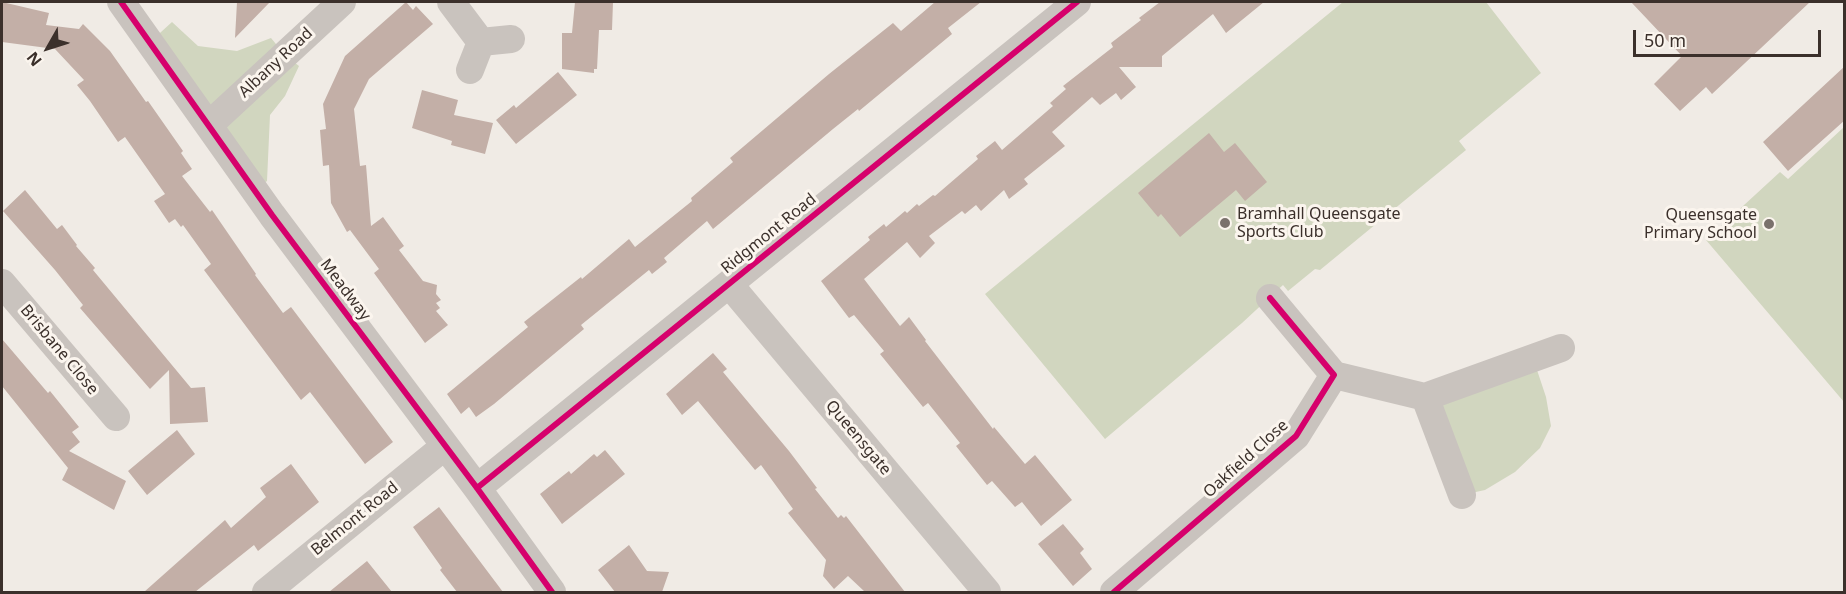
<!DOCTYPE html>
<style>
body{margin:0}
#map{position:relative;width:1846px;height:594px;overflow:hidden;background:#f0ebe5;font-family:"Noto Sans",sans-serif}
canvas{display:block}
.frame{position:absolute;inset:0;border:3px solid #3b302b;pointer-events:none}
.north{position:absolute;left:18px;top:18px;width:60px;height:60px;-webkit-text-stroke:4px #fbf5ee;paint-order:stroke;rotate:231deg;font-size:16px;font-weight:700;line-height:24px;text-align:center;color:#3b302b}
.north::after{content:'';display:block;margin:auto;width:21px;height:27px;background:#3b302b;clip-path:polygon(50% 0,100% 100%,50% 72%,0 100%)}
.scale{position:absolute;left:1633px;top:30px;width:188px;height:27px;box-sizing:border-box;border:3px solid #3b302b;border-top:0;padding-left:8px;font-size:18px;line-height:21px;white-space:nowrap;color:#3b302b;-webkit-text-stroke:4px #fbf5ee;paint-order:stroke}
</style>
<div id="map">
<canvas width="1846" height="594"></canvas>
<div class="frame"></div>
<div class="north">N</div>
<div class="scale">50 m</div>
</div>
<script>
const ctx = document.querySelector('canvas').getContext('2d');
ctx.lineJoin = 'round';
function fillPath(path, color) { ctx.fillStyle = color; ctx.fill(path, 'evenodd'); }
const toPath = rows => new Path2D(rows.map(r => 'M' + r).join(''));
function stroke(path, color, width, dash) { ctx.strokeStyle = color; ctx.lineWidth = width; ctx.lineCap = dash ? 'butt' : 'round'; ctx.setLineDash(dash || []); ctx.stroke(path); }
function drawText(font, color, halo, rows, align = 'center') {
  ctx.font = font + ' "Noto Sans",sans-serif'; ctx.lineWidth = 6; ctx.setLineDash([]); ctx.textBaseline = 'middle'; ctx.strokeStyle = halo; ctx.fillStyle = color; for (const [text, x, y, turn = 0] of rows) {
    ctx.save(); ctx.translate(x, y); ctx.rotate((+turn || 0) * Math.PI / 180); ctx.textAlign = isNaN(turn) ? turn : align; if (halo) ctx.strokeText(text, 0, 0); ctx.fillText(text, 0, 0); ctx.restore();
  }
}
fillPath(toPath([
 [1343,2,1486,2,1541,73,1459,141,1466,150,1320,270,1315,269,1288,291,1283,285,1242,323,1105,439,985,294],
 [172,22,198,46,237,51,271,38,285,55,299,66,285,96,270,115,267,181,255,190,150,42],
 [1844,127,1844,402,1706,240,1780,172,1788,179],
 [1533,358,1546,397,1551,426,1540,448,1515,472,1485,490,1462,495,1425,397]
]), '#d1d6bf');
fillPath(toPath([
 [2,2,49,13,46,25,79,29,83,24,110,51,146,102,148,101,183,151,181,153,192,169,182,176,210,212,212,210,256,274,255,275,283,313,291,307,393,442,365,464,310,392,301,400,204,270,211,264,183,225,181,227,175,219,169,223,154,201,165,194,125,137,118,142,90,101,77,85,84,80,55,49,2,42],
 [237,2,270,2,235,38],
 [406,2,413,10,416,6,433,24,369,79,354,109,360,166,366,165,371,226,383,217,404,246,399,250,423,281,437,285,436,294,441,300,436,303,440,308,436,311,448,325,425,343,374,273,379,269,350,230,347,232,331,203,329,165,323,166,320,130,326,129,323,104,345,56],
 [575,2,613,2,612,30,599,30,597,69,594,69,594,73,562,69,562,33,572,33],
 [935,2,981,2,948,28,952,34,859,111,858,109,833,129,713,229,707,221,664,258,667,262,652,274,649,270,581,325,584,329,494,404,476,417,469,407,461,414,447,394,528,327,524,322,581,277,582,279,629,239,635,247,692,201,691,198,733,162,730,158,829,74,893,23,901,31],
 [1160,2,1264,2,1226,33,1213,14,1162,56,1162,67,1119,67,1136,87,1121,100,1116,93,1100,105,1092,97,1052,132,1065,146,1024,179,1028,184,1009,199,1004,190,981,211,976,205,965,214,962,211,929,236,935,243,920,258,907,242,864,279,900,326,909,317,926,340,925,341,993,429,994,427,1025,464,1035,455,1072,500,1041,526,1022,502,1015,507,992,481,987,485,956,446,960,443,928,403,923,407,880,354,884,351,854,315,849,318,821,281,870,240,868,237,884,224,886,227,905,211,907,213,917,204,919,206,933,195,935,196,978,159,976,156,995,141,1002,150,1053,106,1050,103,1066,89,1063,86,1113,47,1111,43,1141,20,1139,18],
 [1631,2,1810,2,1712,94,1706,87,1680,111,1654,84,1682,56],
 [1845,66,1845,120,1788,171,1763,142],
 [558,72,577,95,516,144,496,120,514,105,516,108],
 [422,90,458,100,454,115,493,123,485,154,451,145,452,141,412,128],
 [1209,133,1224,152,1235,143,1267,182,1245,201,1236,190,1180,237,1161,214,1158,217,1138,193],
 [25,190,57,229,62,225,77,245,76,246,95,268,93,270,191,388,205,387,208,422,170,424,169,370,150,389,80,308,83,305,55,270,3,211],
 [2,339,48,393,50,391,79,427,72,432,80,442,69,451,126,481,114,510,62,480,68,468,2,386],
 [713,353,727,369,723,372,789,451,817,488,815,489,838,518,841,515,844,518,846,516,905,592,865,592,848,576,834,589,823,576,826,560,788,513,793,509,761,465,755,470,698,401,682,415,666,394],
 [177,430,195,454,147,495,128,471],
 [605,450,625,474,562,524,540,494,569,471,571,474,594,454,597,457],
 [291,464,319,502,258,551,254,545,195,592,144,592,225,520,231,528,266,497,260,488],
 [439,507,503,592,457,592,440,570,442,568,413,527],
 [1063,524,1084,549,1080,553,1092,569,1073,586,1038,544],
 [629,545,647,571,669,572,662,592,615,592,598,570],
 [367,561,392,592,329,592]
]), '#c3afa7');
stroke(toPath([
 [121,2,272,215,477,488,552,592],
 [451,2,481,42,470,70],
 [481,42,511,39],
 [209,125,342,2],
 [2,283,116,417],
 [729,284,987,592],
 [1334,375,1425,397,1561,348],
 [1425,397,1462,495],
 [477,488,1077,2],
 [266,592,445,446],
 [1114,592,1296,436,1334,375,1270,298]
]), '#c9c3be', 28);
stroke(toPath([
 [121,2,272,215,477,488,552,592],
 [477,488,1077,2],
 [1114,592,1296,436,1334,375,1270,298]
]), '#d6006c', 6);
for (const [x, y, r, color] of [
 [1225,223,6,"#7a716c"],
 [1769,224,6,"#7a716c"]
]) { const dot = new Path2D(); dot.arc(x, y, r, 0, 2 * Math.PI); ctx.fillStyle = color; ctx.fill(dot); stroke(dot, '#fbf5ee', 2); }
drawText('16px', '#3b302b', '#fbf5ee', [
 ["Albany Road",276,63,-43],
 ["Ridgmont Road",769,234,-39],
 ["Meadway",345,290,53],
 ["Brisbane Close",59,350,50],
 ["Queensgate",858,438,50],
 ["Oakfield Close",1246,459,-42],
 ["Belmont Road",355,519,-39]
]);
drawText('16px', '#3b302b', '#fbf5ee', [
 ["Bramhall Queensgate",1237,214],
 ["Sports Club",1237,232],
 ["Queensgate",1757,215,"right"],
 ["Primary School",1757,233,"right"]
], 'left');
</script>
